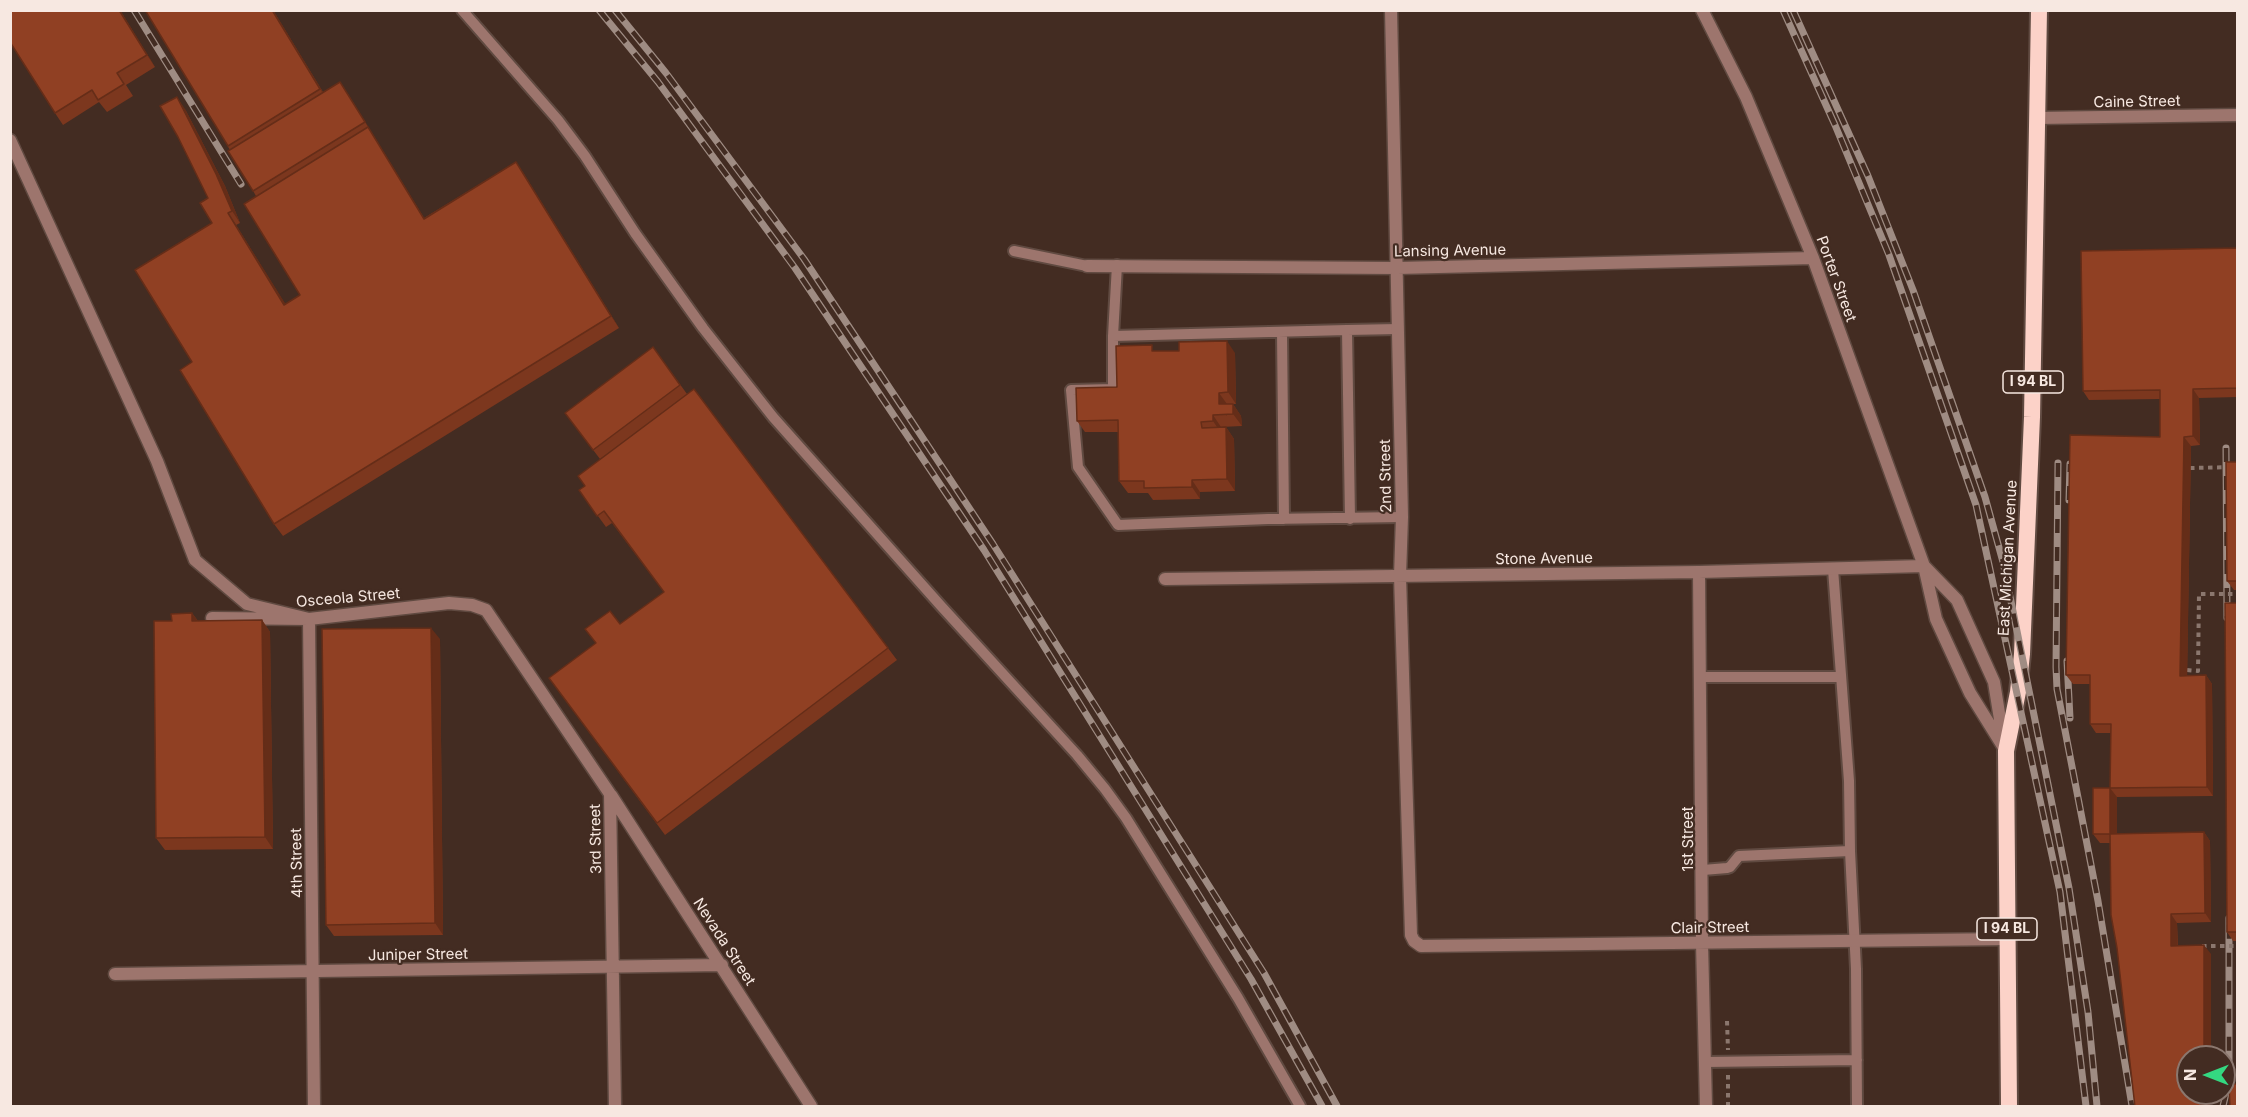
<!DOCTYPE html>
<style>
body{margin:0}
#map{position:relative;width:2248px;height:1117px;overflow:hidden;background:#432c22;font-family:Inter,sans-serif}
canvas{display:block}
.frame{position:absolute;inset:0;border:12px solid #f7e8e1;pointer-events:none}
.north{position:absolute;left:2176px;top:1045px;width:60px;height:60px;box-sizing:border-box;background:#432c22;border:2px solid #8b776e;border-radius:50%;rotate:270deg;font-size:16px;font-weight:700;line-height:24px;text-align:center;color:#f7e8e1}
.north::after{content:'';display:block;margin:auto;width:21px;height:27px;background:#34d881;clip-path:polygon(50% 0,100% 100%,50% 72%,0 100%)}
</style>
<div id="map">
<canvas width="2248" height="1117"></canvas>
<div class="frame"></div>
<div class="north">N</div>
</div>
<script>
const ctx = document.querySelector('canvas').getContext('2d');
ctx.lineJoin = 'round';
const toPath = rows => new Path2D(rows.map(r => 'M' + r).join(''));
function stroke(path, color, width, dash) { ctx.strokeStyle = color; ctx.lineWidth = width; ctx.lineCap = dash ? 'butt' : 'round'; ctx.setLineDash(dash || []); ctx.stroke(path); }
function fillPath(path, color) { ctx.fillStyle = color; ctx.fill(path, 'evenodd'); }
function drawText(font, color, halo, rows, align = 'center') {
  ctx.font = font + ' Inter,sans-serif'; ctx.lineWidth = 4.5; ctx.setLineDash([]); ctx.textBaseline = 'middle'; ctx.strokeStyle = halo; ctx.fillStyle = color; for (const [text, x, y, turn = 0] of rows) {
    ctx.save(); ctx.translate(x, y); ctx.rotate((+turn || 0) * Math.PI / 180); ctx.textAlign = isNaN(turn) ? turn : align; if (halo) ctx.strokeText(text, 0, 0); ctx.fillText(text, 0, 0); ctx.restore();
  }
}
const service = toPath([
 [462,10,558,120,585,156,635,233,703,328,773,417,941,606,1077,755,1105,789,1126,818,1238,998,1300,1106],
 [1014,251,1087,266],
 [1117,265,1113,336,1113,389,1071,390,1078,467,1118,525,1268,519,1402,517],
 [1347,330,1398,329],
 [1282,332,1284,519],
 [1113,336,1347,330,1350,519],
 [1833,569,1849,781,1850,851],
 [1701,677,1841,677],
 [1703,870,1727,868,1730,867,1739,856,1850,851,1856,969,1857,1106],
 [1706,1062,1857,1060]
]);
const minor = toPath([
 [1391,10,1402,517,1400,576,1411,935,1414,941,1421,946,2007,939],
 [1702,10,1746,97,1813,258,1924,566,1936,619,1970,693,2006,751],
 [2037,118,2238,115],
 [10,140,157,461,195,560,247,604,309,619,314,1106],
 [1087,266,1397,268,1813,258],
 [1925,567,1957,600,1994,682,2004,744],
 [1699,572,1702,943,1706,1106],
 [1165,579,1699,572,1924,566],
 [212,618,309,619,449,603,472,605,486,610,610,794,615,1106],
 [611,795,811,1106],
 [115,974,722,965]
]);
const trunk = toPath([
 [2009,1106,2006,751,2018,692,2022,654,2032,417,2039,10]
]);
stroke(service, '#604a41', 14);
stroke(minor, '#604a41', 15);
stroke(trunk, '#604a41', 20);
stroke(toPath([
 [1727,1021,1728,1050],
 [1728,1075,1728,1106]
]), '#8b776e', 4, [4.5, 4.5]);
stroke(service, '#9d756d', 10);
stroke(minor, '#9d756d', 12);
stroke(trunk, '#fcd2c8', 16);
const rail = toPath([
 [134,10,241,184],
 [599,10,658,82,795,268,984,550,1251,979,1322,1106],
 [615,10,666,73,804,259,993,544,1264,973,1337,1106],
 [1783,10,1835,125,1889,255,1976,505,2060,892,2086,1106],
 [1793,10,1868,176,1913,290,1985,497,2003,562,2069,888,2088,1012,2097,1106],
 [2226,448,2227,618],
 [2058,463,2056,667,2057,689,2098,901,2132,1106],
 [2069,500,2070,464],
 [2067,661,2070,718],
 [2223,1106,2229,1081,2229,918]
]);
stroke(rail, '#9f8c83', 7);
stroke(rail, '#432c22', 4.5, [14]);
stroke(toPath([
 [2190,468,2238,467],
 [2187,670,2198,671,2199,594,2238,594],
 [2202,946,2238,946]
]), '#8b776e', 4, [4.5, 4.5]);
fillPath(toPath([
 [120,10,155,67,126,85,133,96,107,112,99,102,63,125,55,113],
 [145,10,273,10,323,92,348,94,424,218,516,162,524,174,619,328,283,536,274,524,192,362,212,223,208,198,185,109,225,186,240,223,236,225,285,304,300,295,256,196,230,150],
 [2238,248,2238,397,2199,398,2200,445,2191,446,2187,676,2206,675,2212,684,2213,796,2117,797,2117,834,2204,832,2210,841,2211,922,2177,923,2178,946,2211,954,2211,1102,2209,1107,2135,1107,2110,843,2100,843,2093,834,2110,788,2111,733,2096,733,2090,724,2090,684,2073,684,2066,675,2160,437,2160,399,2089,400,2083,391],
 [653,347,687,394,600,459,572,422],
 [1157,351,1235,353,1236,404,1233,404,1241,416,1242,426,1221,427,1226,427,1234,439,1235,491,1200,492,1200,499,1153,500,1148,493,1128,493,1119,481,1118,432,1085,432,1077,421],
 [2238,462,2238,590,2234,590,2227,581],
 [579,490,888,648,897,660,665,835,549,678,596,643,585,629,620,624,664,592,612,523,606,527],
 [2238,603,2238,941,2233,941,2227,932],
 [192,613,198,621,262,620,270,632,273,849,165,850,156,838,172,621],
 [440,639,443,935,334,936,326,925]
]), '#7c371e');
fillPath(toPath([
 [119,10,120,10,155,67,147,55],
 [272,10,273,10,328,101,320,89],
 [340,82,348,94,373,134,365,122],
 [177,97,185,109,225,186,240,223,232,211],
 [368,127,376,139,432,231,424,219],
 [516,162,524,174,619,328,611,316],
 [228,213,236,225,293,316,284,305],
 [1227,341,1235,353,1236,404,1228,392],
 [2193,389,2199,398,2200,445,2193,436],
 [1219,393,1227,404,1227,416,1219,404],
 [1233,404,1241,416,1242,426,1233,414],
 [1213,415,1221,427,1221,433,1213,421],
 [1226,427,1234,439,1235,491,1227,479],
 [2184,437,2191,446,2187,685,2180,676],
 [1192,480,1200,492,1200,499,1192,487],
 [192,613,201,625,192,621],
 [262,620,270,632,273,849,265,837],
 [431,628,440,639,443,935,435,923],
 [2206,675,2212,684,2213,796,2207,787],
 [2110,788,2117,797,2117,843,2110,834],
 [2204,832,2210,841,2211,922,2205,913],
 [2171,914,2177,923,2178,955,2171,946],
 [2204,945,2211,954,2211,1057,2204,1057],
 [2204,1093,2211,1093,2211,1102,2209,1107,2200,1107]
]), '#652d18');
const building = toPath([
 [10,10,119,10,147,55,117,73,124,84,98,100,92,90,55,113,10,42,10,10],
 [145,10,272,10,320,89,228,146,145,10],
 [340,82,365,122,253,191,228,151,340,82],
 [177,97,216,174,232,211,228,213,284,305,300,295,244,204,368,127,424,219,516,162,611,316,274,524,180,370,192,362,135,270,212,223,200,203,208,198,178,137,160,106,177,97],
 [2238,248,2238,388,2193,389,2193,436,2184,437,2180,676,2206,675,2207,787,2110,788,2111,724,2090,724,2090,675,2066,675,2070,435,2160,437,2160,390,2083,391,2081,251,2238,248],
 [1227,341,1228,392,1219,393,1219,404,1233,404,1233,414,1213,415,1213,421,1201,422,1202,428,1226,427,1227,479,1192,480,1192,487,1144,488,1144,481,1119,481,1118,420,1077,421,1076,388,1117,387,1116,346,1152,345,1152,351,1179,351,1179,342,1227,341],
 [653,347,680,385,593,450,565,413,653,347],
 [694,389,888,648,657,823,549,678,596,643,585,629,610,611,620,624,664,592,604,511,597,516,579,490,585,486,578,476,694,389],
 [2226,462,2238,462,2238,581,2227,581,2226,462],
 [2225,603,2238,603,2238,932,2227,932,2225,603],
 [192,613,192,621,262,620,265,837,156,838,154,621,172,621,171,614,192,613],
 [431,628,435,923,326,925,322,629,431,628],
 [2093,788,2110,788,2110,834,2093,834,2093,788],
 [2204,832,2205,913,2171,914,2171,946,2204,945,2204,1057,2188,1057,2188,1093,2204,1093,2200,1107,2135,1107,2117,948,2111,915,2110,834,2204,832],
 [2229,1084,2238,1084,2238,1107,2230,1107,2229,1084]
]);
fillPath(building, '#904023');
stroke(building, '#652d18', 1.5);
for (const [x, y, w] of [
 [2033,382,60],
 [2007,929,60]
]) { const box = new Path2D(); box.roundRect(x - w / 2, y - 11, w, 22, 4.5); ctx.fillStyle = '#432c22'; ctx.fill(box); stroke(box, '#f7e8e1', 1.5); }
drawText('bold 14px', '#f7e8e1', null, [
 ["I 94 BL",2033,382],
 ["I 94 BL",2007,929]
]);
drawText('15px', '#f7e8e1', '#432c22', [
 ["Caine Street",2137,102,-1],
 ["Lansing Avenue",1450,251,-1],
 ["Porter Street",1836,279,70],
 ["2nd Street",1386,476,-91],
 ["East Michigan Avenue",2008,558,-87],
 ["Stone Avenue",1544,559,-1],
 ["Osceola Street",348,598,-5],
 ["3rd Street",596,839,-91],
 ["1st Street",1688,839,-90],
 ["4th Street",297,863,-91],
 ["Clair Street",1710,928,-1],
 ["Nevada Street",724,942,57],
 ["Juniper Street",418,955,-1]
]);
</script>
